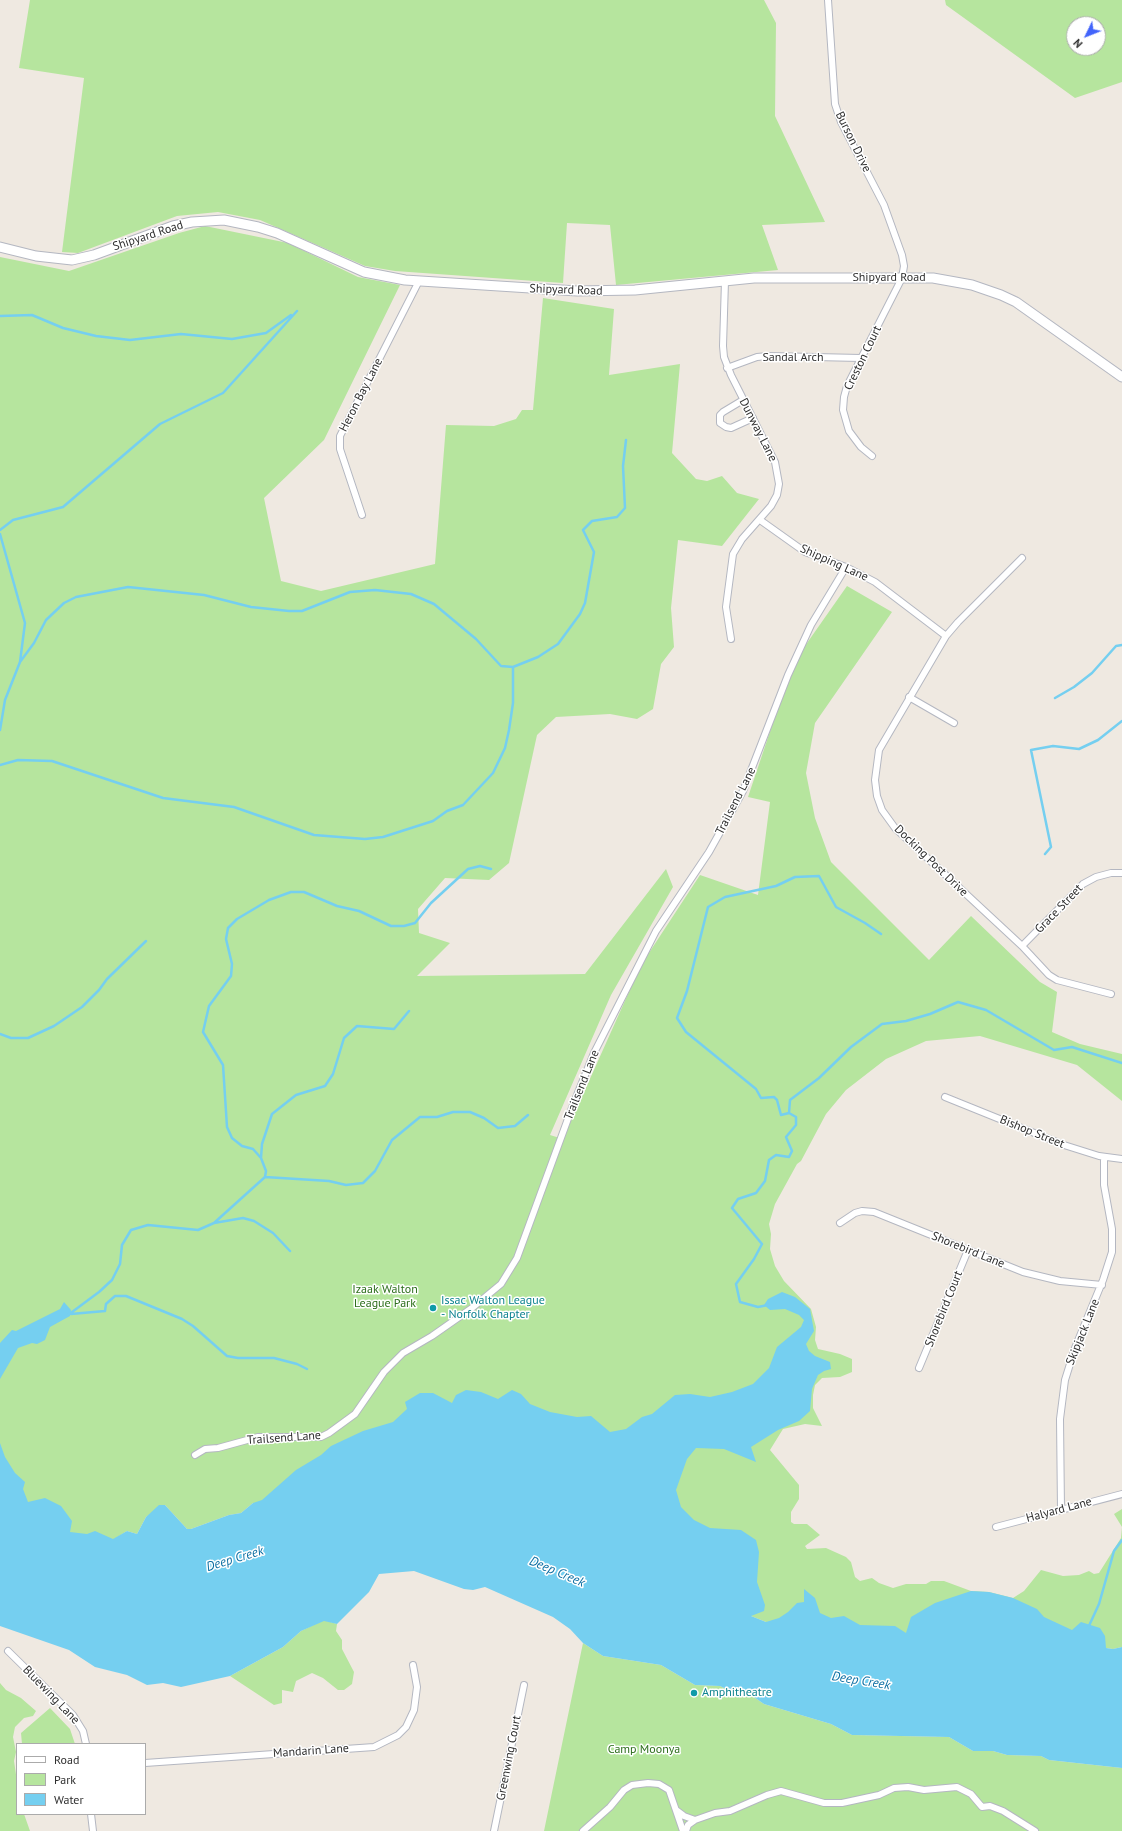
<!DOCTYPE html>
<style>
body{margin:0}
#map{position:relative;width:1122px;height:1831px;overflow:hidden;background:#efe9e1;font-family:"PT Sans",sans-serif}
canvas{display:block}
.legend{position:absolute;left:16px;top:1743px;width:130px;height:72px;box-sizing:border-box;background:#fff;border:1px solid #ababab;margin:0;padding:5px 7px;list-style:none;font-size:12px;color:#2e2e2e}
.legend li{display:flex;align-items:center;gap:8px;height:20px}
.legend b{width:20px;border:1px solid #ababab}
.north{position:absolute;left:1066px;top:16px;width:40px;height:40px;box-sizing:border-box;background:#fff;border:1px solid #ababab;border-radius:50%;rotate:227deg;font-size:11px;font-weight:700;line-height:16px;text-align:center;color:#2e2e2e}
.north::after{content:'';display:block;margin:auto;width:14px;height:18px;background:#4264fb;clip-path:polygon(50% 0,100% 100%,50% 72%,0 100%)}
</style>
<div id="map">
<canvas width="1122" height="1831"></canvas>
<ul class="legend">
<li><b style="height:5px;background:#fff"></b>Road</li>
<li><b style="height:11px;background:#b6e59e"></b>Park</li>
<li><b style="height:11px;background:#75cff0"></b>Water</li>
</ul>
<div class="north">N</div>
</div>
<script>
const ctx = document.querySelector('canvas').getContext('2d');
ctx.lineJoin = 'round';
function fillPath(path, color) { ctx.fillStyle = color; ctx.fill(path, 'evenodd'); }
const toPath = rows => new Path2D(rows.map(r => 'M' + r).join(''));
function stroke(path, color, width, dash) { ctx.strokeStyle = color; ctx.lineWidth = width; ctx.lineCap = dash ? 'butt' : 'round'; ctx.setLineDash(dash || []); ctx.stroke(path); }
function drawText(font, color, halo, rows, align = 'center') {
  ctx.font = font + ' "PT Sans",sans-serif'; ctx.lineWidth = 3; ctx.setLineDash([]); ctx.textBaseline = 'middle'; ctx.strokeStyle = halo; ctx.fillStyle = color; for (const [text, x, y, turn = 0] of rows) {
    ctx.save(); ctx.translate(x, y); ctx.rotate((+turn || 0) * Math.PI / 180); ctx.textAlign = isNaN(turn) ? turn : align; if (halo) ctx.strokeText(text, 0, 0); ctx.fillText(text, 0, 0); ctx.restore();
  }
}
fillPath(toPath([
 [30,0,764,0,776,23,775,116,825,222,762,225,778,270,616,285,610,225,567,223,563,283,395,271,365,266,260,220,218,212,177,216,78,253,62,252,84,78,19,68],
 [945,0,1122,0,1122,82,1075,98,946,5],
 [1074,24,1098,24,1098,48,1074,48],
 [205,226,288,243,358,277,400,285,324,440,264,498,281,581,321,591,435,564,446,425,494,426,516,419,522,410,533,410,543,298,614,309,609,375,680,364,672,453,696,479,707,481,722,476,737,493,759,499,722,546,678,540,671,608,674,647,661,664,653,709,637,719,610,714,556,717,537,735,509,863,489,880,445,878,418,909,419,933,450,943,417,976,585,974,666,869,673,887,611,995,550,1135,563,1139,641,965,700,875,758,895,770,802,748,797,793,663,847,586,892,612,815,723,806,773,815,818,831,862,929,960,971,916,1040,982,1057,992,1052,1032,1080,1044,1122,1054,1122,1101,1077,1065,980,1036,926,1041,886,1059,846,1090,826,1114,801,1161,797,1164,775,1204,769,1224,771,1234,770,1249,775,1266,784,1281,811,1309,816,1327,815,1340,818,1349,840,1354,852,1359,852,1372,840,1377,822,1378,815,1385,813,1395,813,1408,822,1426,805,1424,783,1429,770,1450,799,1485,799,1499,791,1512,791,1522,794,1524,807,1524,820,1535,805,1546,807,1549,826,1548,846,1557,851,1562,855,1577,860,1581,872,1578,879,1583,893,1588,906,1584,926,1584,931,1581,944,1581,971,1591,989,1592,1013,1598,1024,1591,1041,1570,1063,1576,1079,1575,1089,1571,1094,1574,1099,1573,1121,1538,1122,1527,1114,1514,1122,1509,1122,1647,1113,1649,1106,1648,1088,1673,766,1622,751,1616,253,1503,241,1513,229,1515,191,1529,187,1529,165,1505,146,1517,137,1534,127,1531,113,1540,85,1551,0,1492,0,257,69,271,179,233],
 [324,1620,337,1624,336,1631,342,1640,342,1649,354,1672,352,1684,344,1690,338,1690,323,1678,312,1673,296,1681,293,1692,282,1690,282,1703,274,1705,230,1676,283,1647,301,1631],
 [583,1643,603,1656,661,1665,695,1685,720,1686,728,1690,736,1688,748,1693,764,1704,831,1724,852,1735,949,1737,973,1751,993,1751,1007,1755,1041,1756,1049,1760,1122,1768,1122,1831,544,1831],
 [0,1683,6,1690,21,1698,36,1711,33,1716,24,1718,15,1727,13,1737,16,1752,14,1761,17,1781,17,1814,24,1814,30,1831,0,1831],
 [50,1708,70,1729,75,1744,22,1744,21,1733]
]), '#b6e59e');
fillPath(toPath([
 [782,1292,795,1297,810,1309,814,1331,806,1344,809,1351,815,1356,830,1362,831,1369,824,1371,818,1375,812,1389,810,1411,799,1421,778,1430,751,1447,756,1462,724,1449,696,1448,687,1459,676,1490,681,1507,694,1520,710,1528,741,1530,756,1540,759,1552,757,1582,765,1605,764,1611,751,1616,766,1622,779,1618,788,1612,797,1603,804,1602,804,1589,815,1598,820,1613,831,1618,844,1616,860,1625,895,1626,906,1633,911,1617,935,1603,971,1591,989,1592,1013,1598,1037,1609,1044,1617,1072,1630,1081,1622,1100,1628,1105,1636,1106,1648,1113,1649,1122,1647,1122,1768,1049,1760,1041,1756,1007,1755,993,1751,973,1751,949,1737,852,1735,831,1724,764,1704,748,1693,736,1688,728,1690,720,1686,695,1685,661,1665,603,1656,583,1643,570,1629,553,1617,485,1587,473,1590,464,1589,414,1571,379,1574,369,1592,337,1624,324,1621,301,1631,283,1647,230,1676,181,1687,163,1683,147,1685,127,1675,95,1667,69,1650,0,1626,0,1443,5,1457,15,1473,25,1482,23,1489,28,1502,45,1498,61,1506,72,1521,70,1532,87,1534,95,1531,113,1539,127,1531,137,1534,146,1517,159,1505,165,1505,187,1529,191,1529,229,1515,241,1513,253,1503,262,1500,296,1470,321,1455,331,1446,363,1431,393,1422,407,1409,405,1402,420,1393,433,1393,452,1403,456,1395,466,1390,481,1392,498,1399,512,1390,521,1394,530,1404,550,1412,577,1417,591,1416,610,1432,626,1429,642,1417,652,1414,675,1395,690,1394,710,1397,732,1392,753,1384,769,1368,777,1347,801,1327,804,1320,799,1315,785,1309,770,1310,764,1305,768,1299],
 [64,1302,71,1310,70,1316,50,1327,45,1340,37,1344,32,1343,18,1348,0,1379,0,1343,12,1330,16,1331,60,1309]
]), '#75cff0');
stroke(toPath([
 [0,316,32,315,63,328,96,336,130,340,181,334,232,339,266,333,291,315],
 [0,530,13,520,63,507,160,424,223,393,297,311],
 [0,534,25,623,20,662],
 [1055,698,1074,687,1092,673,1116,646,1122,645],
 [0,730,5,700,20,662,34,643,46,620,64,603,76,597,128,587,204,595,251,607,289,611,302,611,350,592,375,590,411,594,434,604,476,639,501,666,513,667,538,657,558,644,580,614,585,603,594,552,583,530,592,521,617,517,625,508,623,466,626,440],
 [0,765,18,760,52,761,163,798,234,807,314,835,365,839,383,837,433,821,447,811,463,805,493,773,505,748,509,730,513,703,513,667],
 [1045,854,1051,847,1031,750,1053,746,1079,749,1098,740,1122,721],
 [0,1034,11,1038,28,1038,54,1026,82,1007,99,990,107,979,146,941],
 [789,1113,790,1100,819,1078,851,1047,882,1024,906,1021,930,1014,958,1002,986,1010,1054,1050,1072,1047,1122,1063],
 [261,1158,262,1144,272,1114,296,1095,325,1086,333,1074,344,1038,357,1026,394,1029,409,1011],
 [265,1177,266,1171,261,1158,253,1149,242,1146,232,1138,227,1127,223,1065,203,1032,209,1006,231,976,232,964,226,939,228,928,237,919,269,900,291,892,304,892,337,906,359,911,391,926,404,926,415,923,431,903,468,869,480,866,491,869],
 [214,1223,243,1218,254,1221,273,1233,290,1251],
 [768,1305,758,1307,740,1302,736,1284,754,1259,762,1244,732,1208,738,1199,756,1193,765,1181,769,1160,776,1155,789,1157,792,1151,786,1137,796,1125,796,1117,789,1113,781,1115,777,1100,774,1097,761,1098,756,1089,686,1032,677,1018,687,991,708,907,725,897,776,886,795,877,819,876,836,907,865,923,881,934],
 [71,1314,105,1311,106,1304,115,1296,126,1296,182,1319,193,1326,227,1356,238,1358,274,1358,297,1364,307,1369],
 [68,1315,99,1292,112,1280,120,1264,122,1245,131,1230,148,1225,198,1230,214,1223,265,1177,329,1181,346,1185,363,1183,375,1171,392,1140,420,1117,437,1117,453,1112,470,1112,484,1118,498,1128,515,1126,528,1115],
 [1088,1628,1099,1604,1114,1551,1122,1540]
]), '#75cff0', 2.5);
const street = toPath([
 [828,0,835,104,841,122,884,205,902,255,904,266,902,278,847,386,844,397,843,410,849,431,861,447,872,456],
 [725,281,723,346,724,357,731,375,775,462,779,484,777,495,771,506,742,539,733,554,726,607,731,639],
 [727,368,757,357,768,356,861,358],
 [743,400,723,412,720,415,720,423,726,427,731,428,753,418],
 [362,515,340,449,340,436,419,281],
 [760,520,805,552,846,567,875,582,946,636],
 [1022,558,958,622,946,636,879,750,875,780,877,796,882,810,895,828,1022,946,1049,975,1057,980,1111,994],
 [909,697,954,723],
 [1022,946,1083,884,1096,877,1111,873,1122,873],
 [945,1097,1064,1145,1099,1156,1122,1159],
 [840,1223,855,1213,862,1211,874,1212,1023,1272,1060,1281,1102,1285],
 [919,1368,968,1250],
 [195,1455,205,1449,218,1448,258,1437,321,1437,329,1433,355,1414,384,1372,403,1353,432,1336,472,1308,501,1284,517,1258,573,1105,594,1053,656,931,709,852,743,791,788,675,811,625,846,567],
 [1061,1510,1060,1419,1065,1380,1075,1348,1103,1280,1112,1252,1112,1229,1104,1185,1104,1157],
 [996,1527,1122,1494],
 [8,1651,73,1715,83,1731,86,1744],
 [145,1763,374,1747,398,1735,406,1727,414,1710,417,1687,413,1665],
 [676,1810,684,1816,695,1820],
 [91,1814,93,1831],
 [494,1831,524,1685],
 [583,1831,610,1807,624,1790,632,1785,648,1783,659,1784,669,1790,683,1831],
 [686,1831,688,1825,695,1820,715,1813,730,1811,767,1795,781,1791,824,1803,842,1803,879,1795,894,1788,908,1787,924,1790,957,1787,971,1794,982,1807,990,1806,1003,1811,1035,1831]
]);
const secondary = toPath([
 [0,247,36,256,72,260,94,255,173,226,192,222,224,220,258,227,277,233,364,272,405,280,577,291,635,290,754,278,933,278,972,285,1001,295,1016,302,1122,377]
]);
stroke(street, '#b4b7c1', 8);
stroke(secondary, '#b4b7c1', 11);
stroke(street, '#fff', 6);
stroke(secondary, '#fff', 9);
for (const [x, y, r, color] of [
 [433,1308,4,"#0f9aa8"],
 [694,1693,4,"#0f9aa8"]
]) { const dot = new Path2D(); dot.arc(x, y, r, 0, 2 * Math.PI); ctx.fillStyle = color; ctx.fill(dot); stroke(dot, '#fff', 1.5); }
drawText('12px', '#2e2e2e', '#fff', [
 ["Burson Drive",853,142,64],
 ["Shipyard Road",148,236,-18],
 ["Shipyard Road",889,278],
 ["Shipyard Road",566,290,2],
 ["Sandal Arch",793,358],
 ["Creston Court",863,358,-64],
 ["Heron Bay Lane",361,395,-63],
 ["Dunway Lane",758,430,63],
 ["Shipping Lane",834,563,24],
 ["Trailsend Lane",736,801,-63],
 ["Docking Post Drive",931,861,44],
 ["Grace Street",1059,909,-46],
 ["Trailsend Lane",582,1085,-68],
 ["Bishop Street",1032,1132,22],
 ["Shorebird Lane",968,1250,22],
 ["Shorebird Court",944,1309,-68],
 ["Skipjack Lane",1083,1332,-68],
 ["Trailsend Lane",284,1438,-4],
 ["Halyard Lane",1059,1510,-15],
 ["Bluewing Lane",51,1695,46],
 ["Mandarin Lane",311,1751,-4],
 ["Greenwing Court",509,1758,-79]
]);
drawText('12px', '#2c6e1b', '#fff', [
 ["Izaak Walton",385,1290],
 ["League Park",385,1304],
 ["Camp Moonya",644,1750]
]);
drawText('12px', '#0d838f', '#fff', [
 ["Issac Walton League",441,1301],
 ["- Norfolk Chapter",441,1315],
 ["Amphitheatre",702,1693]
], 'left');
drawText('italic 13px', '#0d6fa3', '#fff', [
 ["Deep Creek",235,1559,-17],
 ["Deep Creek",557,1572,23],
 ["Deep Creek",861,1681,9]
]);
</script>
